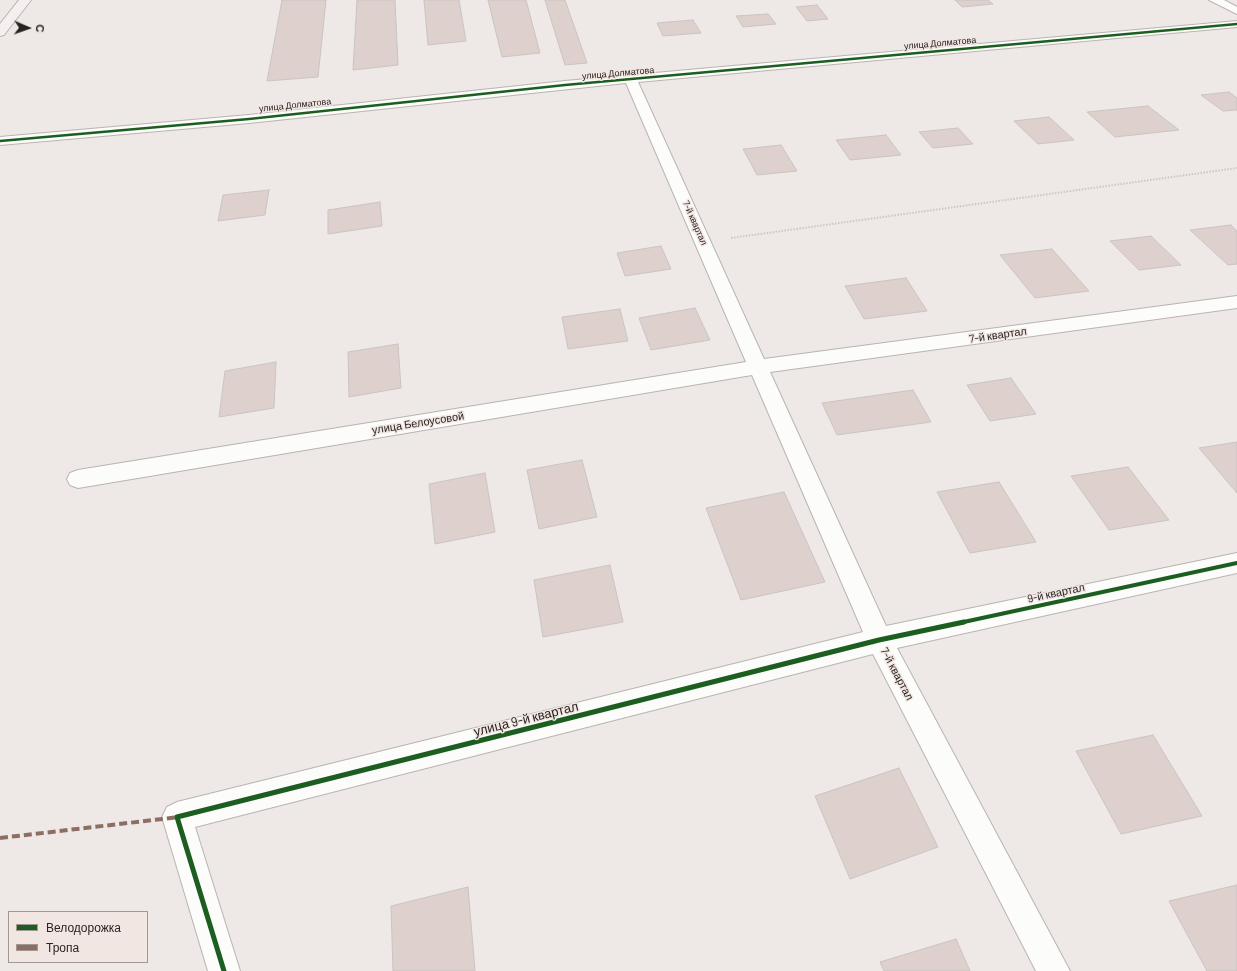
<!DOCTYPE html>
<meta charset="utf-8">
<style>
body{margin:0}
#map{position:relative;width:1237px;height:971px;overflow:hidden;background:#eee8e6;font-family:Barlow,sans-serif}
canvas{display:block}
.legend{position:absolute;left:8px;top:911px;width:140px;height:52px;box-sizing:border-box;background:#f2e6e2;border:1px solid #a19895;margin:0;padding:5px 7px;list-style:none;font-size:12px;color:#282422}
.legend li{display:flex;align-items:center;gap:8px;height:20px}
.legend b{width:20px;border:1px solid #a19895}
.north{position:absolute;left:8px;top:8px;width:40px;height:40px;-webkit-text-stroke:3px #f2e6e2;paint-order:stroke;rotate:92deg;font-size:11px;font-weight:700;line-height:16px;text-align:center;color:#282422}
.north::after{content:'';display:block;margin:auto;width:14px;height:18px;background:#282422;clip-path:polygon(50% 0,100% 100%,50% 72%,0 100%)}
</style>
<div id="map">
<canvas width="1237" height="971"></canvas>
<ul class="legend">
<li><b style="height:5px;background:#1b5e20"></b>Велодорожка</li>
<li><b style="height:5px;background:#8d6e63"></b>Тропа</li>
</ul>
<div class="north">С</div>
</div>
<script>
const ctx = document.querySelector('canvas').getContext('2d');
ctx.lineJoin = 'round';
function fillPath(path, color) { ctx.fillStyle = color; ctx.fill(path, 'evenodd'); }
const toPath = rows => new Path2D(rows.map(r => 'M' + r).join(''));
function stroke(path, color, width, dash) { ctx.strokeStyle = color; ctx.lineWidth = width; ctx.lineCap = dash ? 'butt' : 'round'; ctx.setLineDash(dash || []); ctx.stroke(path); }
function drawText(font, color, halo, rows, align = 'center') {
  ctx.font = font + ' Barlow,sans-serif'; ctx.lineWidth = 3; ctx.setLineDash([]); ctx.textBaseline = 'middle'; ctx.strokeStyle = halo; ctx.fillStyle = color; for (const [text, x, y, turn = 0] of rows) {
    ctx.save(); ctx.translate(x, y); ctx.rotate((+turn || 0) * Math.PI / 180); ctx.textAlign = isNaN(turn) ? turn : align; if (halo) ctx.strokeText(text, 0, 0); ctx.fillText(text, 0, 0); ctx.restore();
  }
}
const building = toPath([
 [282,0,326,0,318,77,267,81,282,0],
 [357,0,395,0,398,65,353,70,357,0],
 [424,0,459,0,466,41,428,45,424,0],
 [488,0,526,0,540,53,502,57,488,0],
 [545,0,565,0,587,63,565,65,545,0],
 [955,0,988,0,993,4,962,7,955,0],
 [817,5,828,19,807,21,796,7,817,5],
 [768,14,776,24,743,27,736,16,768,14],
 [693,20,701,33,663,36,657,23,693,20],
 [1229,92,1237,98,1237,110,1223,111,1201,95,1229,92],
 [1148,106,1179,130,1115,137,1087,112,1148,106],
 [1049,117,1074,140,1038,144,1014,121,1049,117],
 [958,128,973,144,933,148,919,132,958,128],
 [886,135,901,155,850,160,836,140,886,135],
 [781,145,797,171,757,175,743,149,781,145],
 [269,190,265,215,218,221,223,195,269,190],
 [380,202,382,226,328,234,328,210,380,202],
 [1231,225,1237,231,1237,264,1228,265,1190,230,1231,225],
 [1151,236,1181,265,1139,270,1110,241,1151,236],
 [661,246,671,269,625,276,617,253,661,246],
 [1052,249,1089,291,1035,298,1000,255,1052,249],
 [906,278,927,311,864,319,845,286,906,278],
 [695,308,710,340,651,350,639,318,695,308],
 [620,309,628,341,568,349,562,317,620,309],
 [398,344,401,388,349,397,348,352,398,344],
 [276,362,274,408,219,417,225,371,276,362],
 [1011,378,1036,414,990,421,967,385,1011,378],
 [913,390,931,422,837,435,822,403,913,390],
 [1237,442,1237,493,1199,448,1237,442],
 [582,460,597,517,539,529,527,470,582,460],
 [1128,467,1169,520,1109,530,1071,476,1128,467],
 [485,473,495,532,435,544,429,484,485,473],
 [999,482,1036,542,970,553,937,492,999,482],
 [784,492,825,582,741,600,706,508,784,492],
 [610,565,623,622,543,637,534,580,610,565],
 [1153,735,1202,816,1121,834,1076,751,1153,735],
 [899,768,938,847,850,879,815,796,899,768],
 [1237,885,1237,971,1207,971,1169,901,1237,885],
 [468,887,475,971,393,971,391,906,468,887],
 [956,939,970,971,884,971,880,962,956,939]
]);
fillPath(building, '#ded0cc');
stroke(building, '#c9c4c3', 1);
const street = toPath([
 [1209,0,1224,0,1237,7,1237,14,1209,0],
 [1237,21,1237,27,638,82,764,359,1237,296,1237,308,770,372,886,626,1237,553,1237,573,897,648,1070,971,1036,971,873,654,195,827,240,971,208,971,162,817,167,807,177,802,863,632,752,375,78,488,70,485,67,479,70,473,78,470,746,362,626,83,249,123,0,145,0,137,249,115,565,81,1237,21]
]);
const secondary = toPath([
 [19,0,31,0,4,35,0,36,0,24,19,0]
]);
stroke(street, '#b9b4b3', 2);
stroke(secondary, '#b9b4b3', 2);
stroke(toPath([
 [731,238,1237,168]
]), '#cac8c7', 2, [1.5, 1.5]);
fillPath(street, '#fcfcfb');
fillPath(secondary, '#f5eff0');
stroke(toPath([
 [0,838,179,817]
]), '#8d6e63', 4, [8, 4]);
stroke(toPath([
 [0,141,249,119,565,85,1237,24]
]), '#1b5e20', 2.5);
stroke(toPath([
 [959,623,1237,563]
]), '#1b5e20', 4);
stroke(toPath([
 [224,971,177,817,879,640,964,622]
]), '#1b5e20', 5);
drawText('9px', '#282422', '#f2e6e2', [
 ["улица Долматова",940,43,-5],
 ["улица Долматова",618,73,-5],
 ["улица Долматова",295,105,-6],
 ["7-й квартал",695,223,66]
]);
drawText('11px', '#282422', '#f2e6e2', [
 ["7-й квартал",998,335,-8],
 ["улица Белоусовой",418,423,-9],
 ["9-й квартал",1056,593,-12],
 ["7-й квартал",897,674,62]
]);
drawText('13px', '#282422', '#f2e6e2', [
 ["улица 9-й квартал",526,719,-14]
]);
</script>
